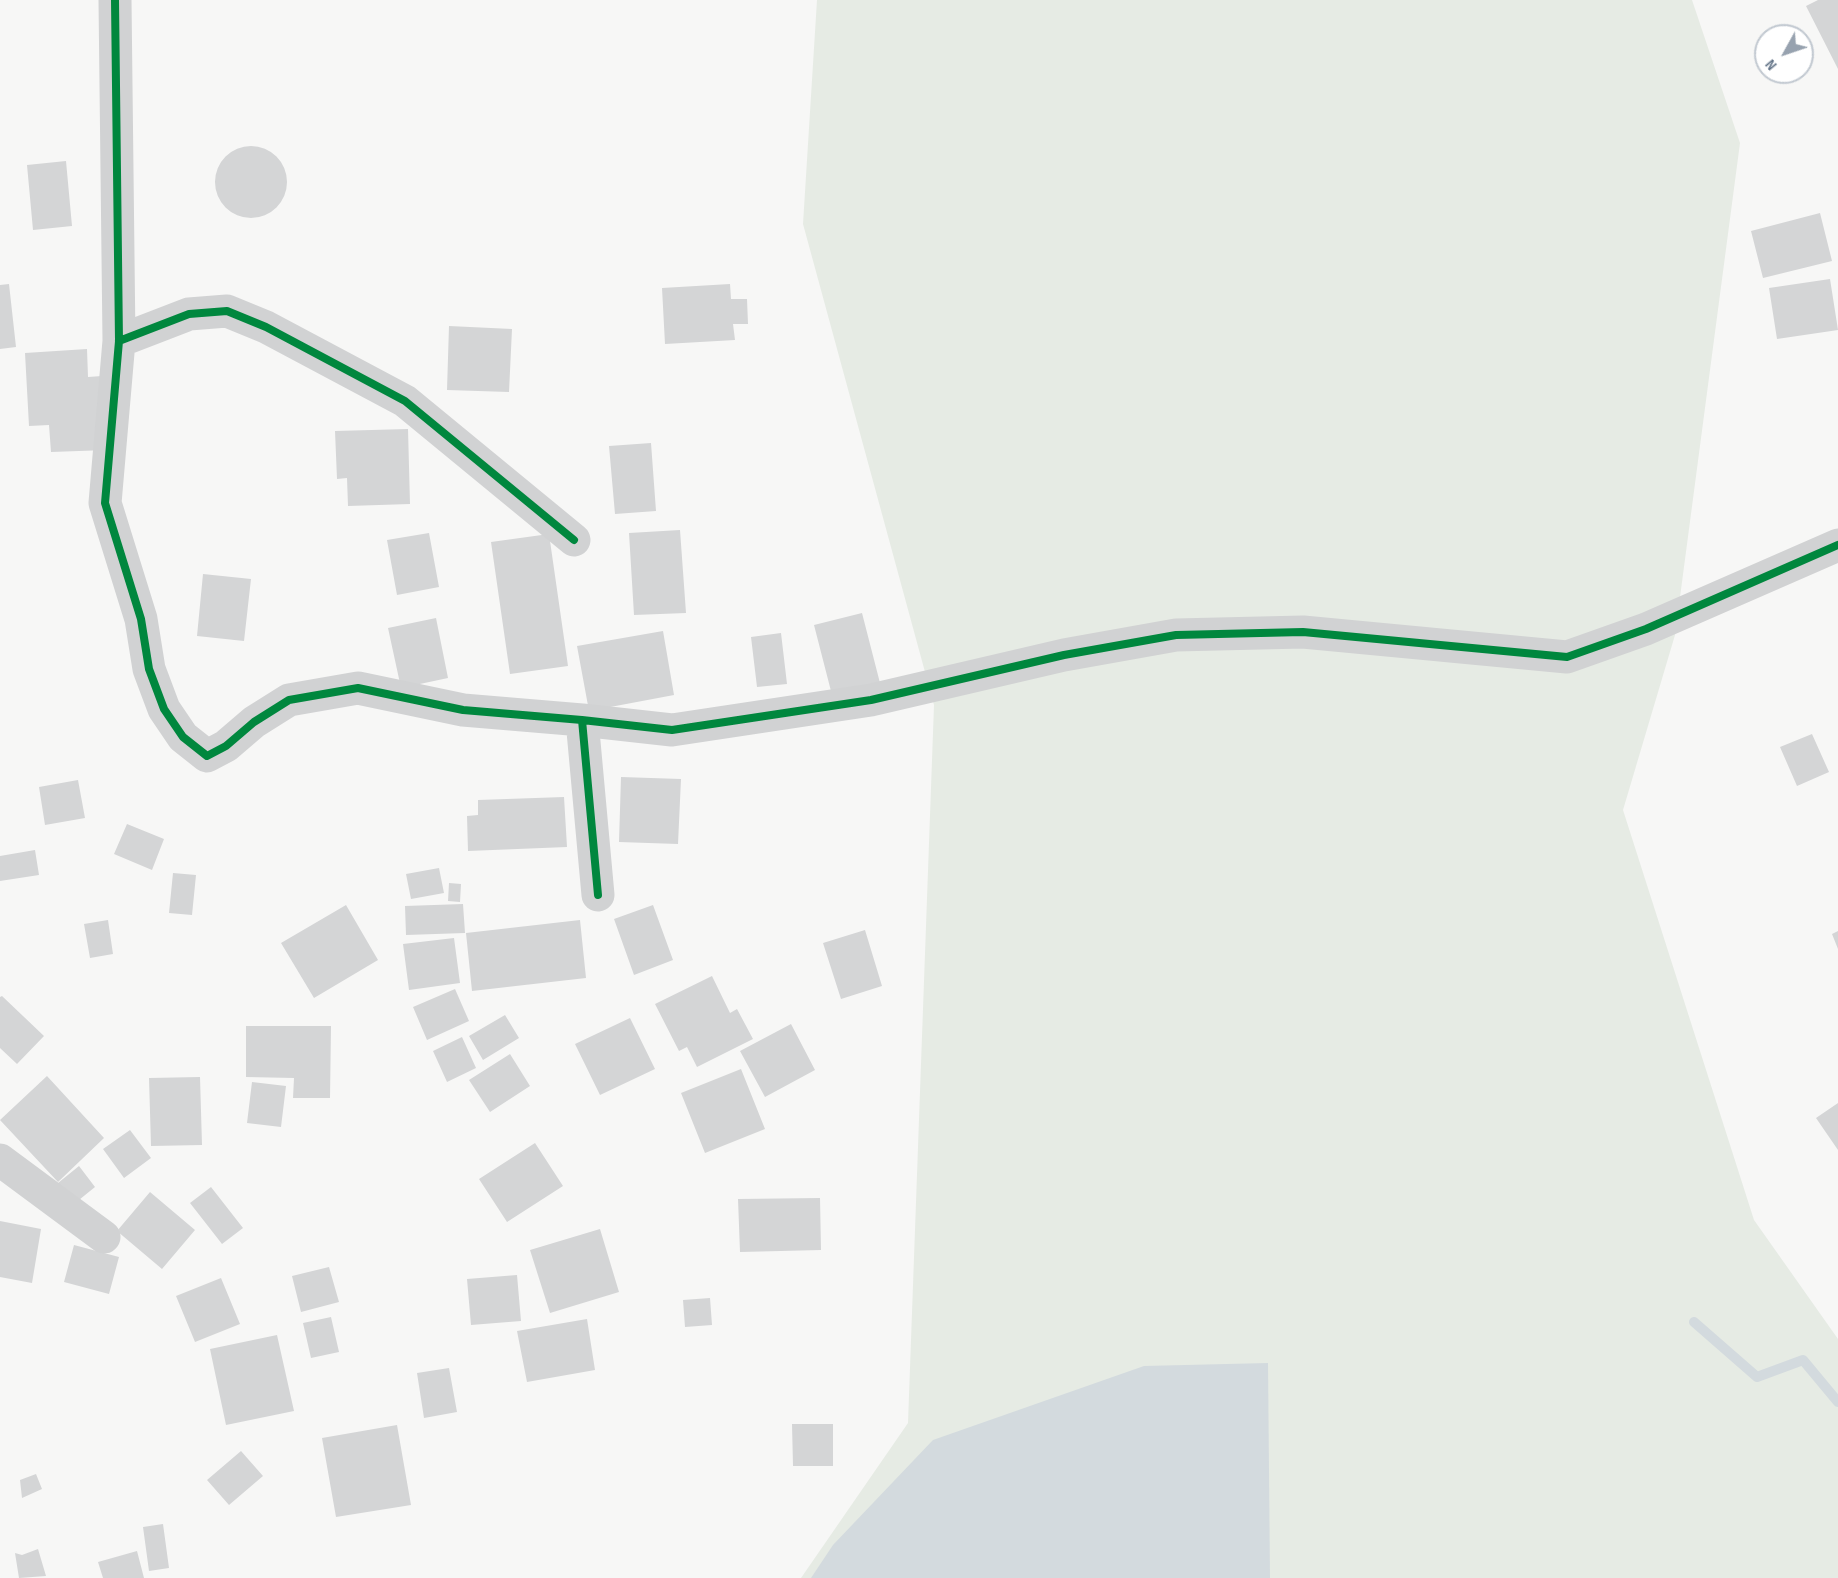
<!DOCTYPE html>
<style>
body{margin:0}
#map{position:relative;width:1838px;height:1578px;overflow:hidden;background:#f7f7f6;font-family:"Sofia Sans Condensed",sans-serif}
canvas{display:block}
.north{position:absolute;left:1754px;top:24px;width:60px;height:60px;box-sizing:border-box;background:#fff;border:2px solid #c1c8d0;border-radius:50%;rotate:230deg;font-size:16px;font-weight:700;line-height:24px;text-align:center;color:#647589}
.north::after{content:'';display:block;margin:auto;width:21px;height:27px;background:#97a2af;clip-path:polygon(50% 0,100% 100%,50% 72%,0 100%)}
</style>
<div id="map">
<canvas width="1838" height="1578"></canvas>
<div class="north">N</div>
</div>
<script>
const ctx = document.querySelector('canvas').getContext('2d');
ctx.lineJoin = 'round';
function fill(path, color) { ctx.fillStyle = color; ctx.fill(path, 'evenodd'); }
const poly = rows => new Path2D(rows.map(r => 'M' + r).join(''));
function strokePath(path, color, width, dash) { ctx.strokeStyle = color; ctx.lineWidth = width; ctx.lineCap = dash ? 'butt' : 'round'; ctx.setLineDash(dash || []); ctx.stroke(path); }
const green = poly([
 [817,0,1692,0,1740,143,1675,635,1623,810,1754,1220,1838,1339,1838,1578,801,1578,908,1423,934,705,803,224]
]);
const water = poly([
 [1268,1363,1270,1578,811,1578,833,1545,933,1440,1144,1366]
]);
const stream = poly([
 [1694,1322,1757,1377,1803,1360,1838,1402]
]);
const building = poly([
 [1818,0,1838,0,1838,69,1806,6],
 '215 182a36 36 0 1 1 72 0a36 36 0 1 1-72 0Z',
 [66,161,72,226,33,230,27,165],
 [1820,213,1832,261,1763,278,1751,231],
 [1830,279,1838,330,1777,339,1769,288],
 [9,284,16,347,0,349,0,285],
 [730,284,731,299,747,299,748,324,733,324,735,340,665,344,662,288],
 [449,326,512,329,509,392,447,390],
 [87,349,88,377,102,376,107,450,51,452,49,425,29,426,25,353],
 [408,429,410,504,348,506,347,478,337,479,335,431],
 [651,443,656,511,615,514,609,446],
 [680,530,686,613,634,615,629,533],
 [429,533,439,587,397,595,387,540],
 [549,534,568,666,510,674,491,542],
 [203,574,251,579,244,641,197,636],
 [862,613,880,683,832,695,814,625],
 [436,618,448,678,401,688,388,628],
 [663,631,674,695,589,711,577,646],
 [781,633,787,684,757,687,751,637],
 [1812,734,1829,772,1797,786,1780,747],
 [621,777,681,779,678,844,619,842],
 [78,780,85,818,45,825,39,787],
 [564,797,567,847,468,851,467,816,478,815,478,800],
 [127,824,164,839,152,870,114,854],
 [35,850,39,875,0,881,0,856],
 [439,868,444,893,411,899,406,874],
 [173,873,196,875,192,915,169,913],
 [449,883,461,884,460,902,448,901],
 [463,904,465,933,406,935,405,906],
 [346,905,378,960,314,998,281,943],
 [653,905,673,960,634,975,614,919],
 [108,920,113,954,90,958,84,924],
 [580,920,586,978,472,991,466,933],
 [865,930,882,986,841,999,823,943],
 [1838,931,1838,949,1832,934],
 [454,938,460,983,409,990,403,944],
 [712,976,730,1013,737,1009,753,1039,697,1067,687,1047,679,1051,655,1004],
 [455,989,469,1021,427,1040,413,1007],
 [2,996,44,1036,17,1064,0,1048,0,997],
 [505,1015,519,1038,483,1060,469,1036],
 [630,1018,655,1069,600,1095,575,1044],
 [791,1024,815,1070,765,1097,740,1051],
 [246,1026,331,1026,330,1098,293,1098,294,1078,246,1077],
 [462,1037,476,1068,447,1082,433,1051],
 [510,1054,530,1086,490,1112,469,1080],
 [741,1069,765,1129,705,1153,681,1093],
 [47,1076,104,1138,58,1182,0,1120],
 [200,1077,202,1145,151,1146,149,1078],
 [252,1082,286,1086,281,1127,247,1123],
 [1838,1103,1838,1150,1816,1118],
 [130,1130,151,1158,124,1178,103,1149],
 [535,1143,563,1186,507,1222,479,1179],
 [79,1166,95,1187,74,1204,58,1183],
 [211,1187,243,1228,222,1244,190,1203],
 [150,1192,195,1230,162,1269,117,1231],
 [820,1198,821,1250,740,1252,738,1199],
 [0,1221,41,1229,32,1283,0,1277],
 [600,1229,619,1292,550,1313,530,1250],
 [74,1245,119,1257,109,1294,64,1282],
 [329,1267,339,1302,301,1312,292,1276],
 [517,1275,521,1321,471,1325,467,1279],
 [221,1278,240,1324,195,1342,176,1296],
 [710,1298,712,1325,685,1327,683,1300],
 [331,1317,339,1352,311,1358,303,1323],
 [587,1319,595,1370,527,1382,517,1331],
 [277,1335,294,1411,226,1425,210,1349],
 [449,1368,457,1412,424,1418,417,1373],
 [792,1424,833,1424,833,1466,793,1466],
 [397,1425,411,1505,336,1517,322,1438],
 [241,1451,263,1476,229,1505,207,1480],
 [36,1474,42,1489,22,1498,20,1480],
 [163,1524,169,1568,149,1571,143,1527],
 [38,1549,46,1576,19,1578,15,1553,22,1555],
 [137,1551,144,1578,103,1578,98,1562]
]);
const minor = poly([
 [115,0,119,341,105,503,141,619,149,669,164,709,183,737,207,756,226,746,254,722,289,700,358,688,463,710,582,720,598,895],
 [119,341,189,314,227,311,266,327,405,401,574,540],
 [582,720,672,730,871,700,1064,655,1176,635,1303,632,1567,657,1646,629,1838,545],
 [0,1160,104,1237]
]);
const cycleway = poly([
 [115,0,119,341,105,503,141,619,149,669,164,709,183,737,207,756,226,746,254,722,289,700,358,688,463,710,582,720,598,895],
 [119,341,189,314,227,311,266,327,405,401,574,540],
 [582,720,672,730,871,700,1064,655,1176,635,1303,632,1567,657,1646,629,1838,545]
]);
fill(green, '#e6ebe4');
fill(water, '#d3dade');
strokePath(stream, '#d3dade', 10);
fill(building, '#d4d5d6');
strokePath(minor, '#d1d2d3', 33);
strokePath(cycleway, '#00873e', 8);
</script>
